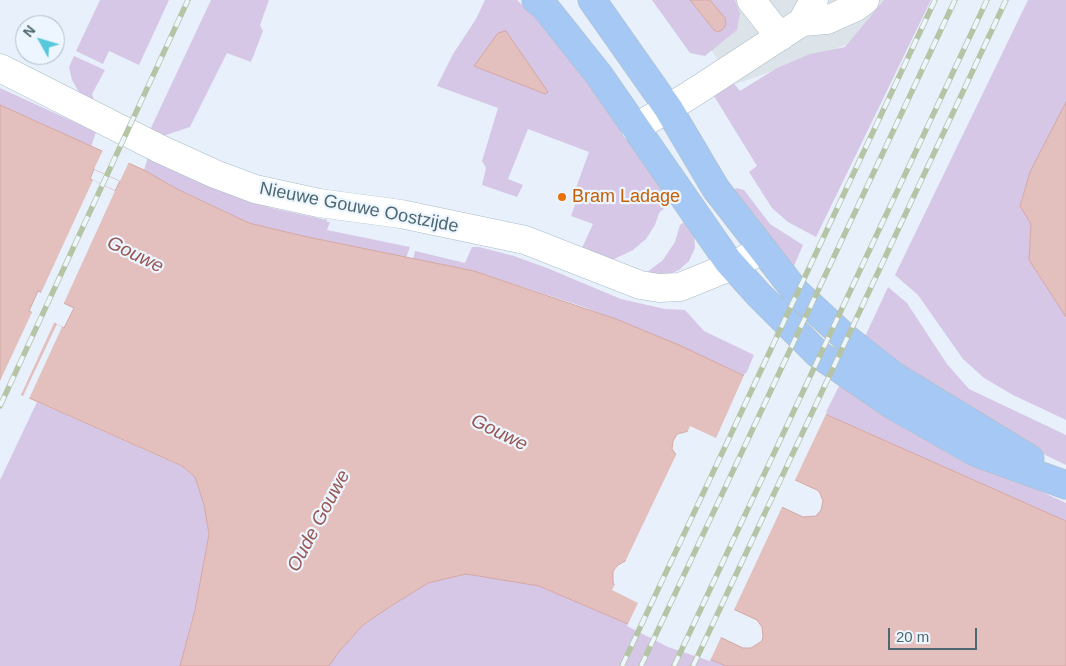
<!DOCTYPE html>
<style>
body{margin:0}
#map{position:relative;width:1066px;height:666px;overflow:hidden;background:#e7f0fb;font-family:Arial,sans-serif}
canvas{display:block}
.north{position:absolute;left:15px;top:15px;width:50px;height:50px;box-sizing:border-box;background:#edf5fe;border:1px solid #adbdc6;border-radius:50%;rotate:309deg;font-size:14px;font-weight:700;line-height:20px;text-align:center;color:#4e6872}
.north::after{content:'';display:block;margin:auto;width:18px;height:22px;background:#57c8da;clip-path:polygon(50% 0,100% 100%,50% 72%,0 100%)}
.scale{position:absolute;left:888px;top:628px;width:89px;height:22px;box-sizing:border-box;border:2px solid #4e6872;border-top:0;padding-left:6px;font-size:15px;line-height:18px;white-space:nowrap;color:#4e6872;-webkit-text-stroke:4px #edf5fe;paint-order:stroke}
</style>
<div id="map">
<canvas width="1066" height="666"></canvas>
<div class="north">N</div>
<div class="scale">20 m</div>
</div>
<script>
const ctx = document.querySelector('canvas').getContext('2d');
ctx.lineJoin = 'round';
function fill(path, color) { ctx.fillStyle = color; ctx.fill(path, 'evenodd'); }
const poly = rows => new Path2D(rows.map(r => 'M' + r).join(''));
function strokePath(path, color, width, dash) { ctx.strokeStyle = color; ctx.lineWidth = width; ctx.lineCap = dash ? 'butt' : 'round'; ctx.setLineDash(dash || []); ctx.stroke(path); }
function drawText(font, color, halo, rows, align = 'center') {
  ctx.font = font + ' Arial,sans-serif'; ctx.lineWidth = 4.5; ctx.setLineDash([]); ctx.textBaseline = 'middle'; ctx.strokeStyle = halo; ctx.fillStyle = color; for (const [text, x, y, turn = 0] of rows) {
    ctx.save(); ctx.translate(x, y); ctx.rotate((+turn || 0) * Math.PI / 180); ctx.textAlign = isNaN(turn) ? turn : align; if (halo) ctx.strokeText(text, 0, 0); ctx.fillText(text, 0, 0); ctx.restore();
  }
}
const industrial = poly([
 [674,0,895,0,877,34,736,84]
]);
const green = poly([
 [100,0,169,0,139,65,109,51,103,64,76,51],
 [211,0,269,0,260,25,263,31,251,62,227,53,190,127,163,136,150,130],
 [485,0,517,0,554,34,674,199,659,213,655,225,646,239,633,250,612,260,581,250,593,224,571,216,577,199,573,196,589,152,528,129,508,179,523,185,517,197,482,185,486,168,482,161,498,108,437,86,453,54,476,19],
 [652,0,690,0,714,30,718,32,726,25,725,18,710,0,735,0,740,13,737,30,705,56,690,53],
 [884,0,931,0,816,237,788,222,772,208,749,172,757,166,714,96,732,81,740,91,777,68,810,54,845,47],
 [1028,0,1066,0,1066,102,1030,172,1020,205,1031,224,1029,260,1066,317,1066,420,1013,395,984,378,963,359,918,295,895,275],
 [74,56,105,70,92,94,97,109,80,94,72,80,69,67],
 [0,88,96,132,91,147,0,105],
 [148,157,271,208,327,220,327,222,330,222,327,230,410,247,406,258,303,236,249,223,177,189,144,170],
 [737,188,744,190,770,224,803,245,790,275,728,192],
 [688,219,694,232,695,248,689,261,679,270,666,276,646,273,663,260,675,242,680,225],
 [472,247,479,247,514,256,547,268,621,299,665,309,685,310,704,331,754,355,745,376,650,333,584,307,474,271,413,259,415,251,465,263],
 [888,287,907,303,947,364,969,389,1066,435,1066,465,1010,438,863,341],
 [840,384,994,470,1066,503,1066,521,825,414],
 [37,402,183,467,195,477,204,505,209,534,195,610,180,666,0,666,0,480],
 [466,574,539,586,726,666,329,666,338,653,363,625,391,606,428,583]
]);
const water = poly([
 [690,0,710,0,725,18,726,25,722,30,718,32,714,30,690,0],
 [506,31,548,92,545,94,474,66,498,33,506,31],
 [1066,102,1066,317,1029,260,1031,224,1020,206,1030,172,1066,102],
 [0,105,144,170,177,189,249,223,303,236,474,271,616,319,679,345,825,414,1066,521,1066,666,726,666,539,586,466,574,428,583,391,606,363,625,338,653,329,666,180,666,195,610,209,534,204,505,195,477,182,466,0,385,0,105],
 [94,169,120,181,115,191,90,179,94,169],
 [38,291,74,308,64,328,29,311,38,291],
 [689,431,817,490,820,493,823,501,821,510,816,516,803,517,679,459,672,449,673,441,677,434,689,431],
 [625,561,629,561,757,620,762,627,763,636,762,641,751,648,743,648,619,589,613,583,613,571,618,565,625,561]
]);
const pier = poly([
 [103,150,129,162,120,181,94,169],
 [93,180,115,191,63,305,40,295],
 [33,310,55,321,20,397,0,388,0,381],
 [57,324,62,327,28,401,22,398],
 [745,373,827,412,794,482,692,434,687,433,690,426,716,438],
 [677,453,680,456,783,505,733,612,628,564,624,564],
 [616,582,621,587,722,635,710,661,668,647,627,626,638,603,612,590]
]);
const minor = poly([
 [751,0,780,37],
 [802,22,827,20,856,7,865,0],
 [0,68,160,149,215,174,255,189,319,203,401,214,525,240,640,285,659,288,680,287,732,266,762,250],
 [635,128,690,95,802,22,814,0]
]);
const major = poly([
 [536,0,544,6,599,75,728,261,758,294,818,354,894,406,975,452,1066,485],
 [592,0,668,108,716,189,796,292,846,338,894,376,1030,459]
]);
const rail = poly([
 [0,406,188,0],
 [622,666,935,0],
 [641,666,955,0],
 [674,666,987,0],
 [693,666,1006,0]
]);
const markers = [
 [562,197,5,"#e8710a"]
];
const foodNames = [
 ["Bram Ladage",572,197]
];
const streetNames = [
 ["Nieuwe Gouwe Oostzijde",359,208,11]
];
const waterNames = [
 ["Gouwe",135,255,26],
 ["Gouwe",499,433,26],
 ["Oude Gouwe",319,521,-62]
];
fill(industrial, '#dde4e9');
fill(green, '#d7c7e7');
fill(water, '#e3bfbd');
strokePath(water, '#d4a7a4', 1);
fill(pier, '#e7f0fb');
strokePath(minor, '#a9bcc7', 29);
strokePath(major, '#b1bdc1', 29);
strokePath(minor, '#fff', 28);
strokePath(major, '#a5c9f4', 28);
strokePath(rail, '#b6c4a6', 5.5);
strokePath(rail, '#edf5fe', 4, [11]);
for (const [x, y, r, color] of markers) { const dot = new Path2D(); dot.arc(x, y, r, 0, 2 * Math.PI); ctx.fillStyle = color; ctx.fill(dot); strokePath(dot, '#edf5fe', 2); }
drawText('18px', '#c56008', '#edf5fe', foodNames, 'left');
drawText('18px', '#4e6872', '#edf5fe', streetNames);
drawText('italic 19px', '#985853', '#edf5fe', waterNames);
</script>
